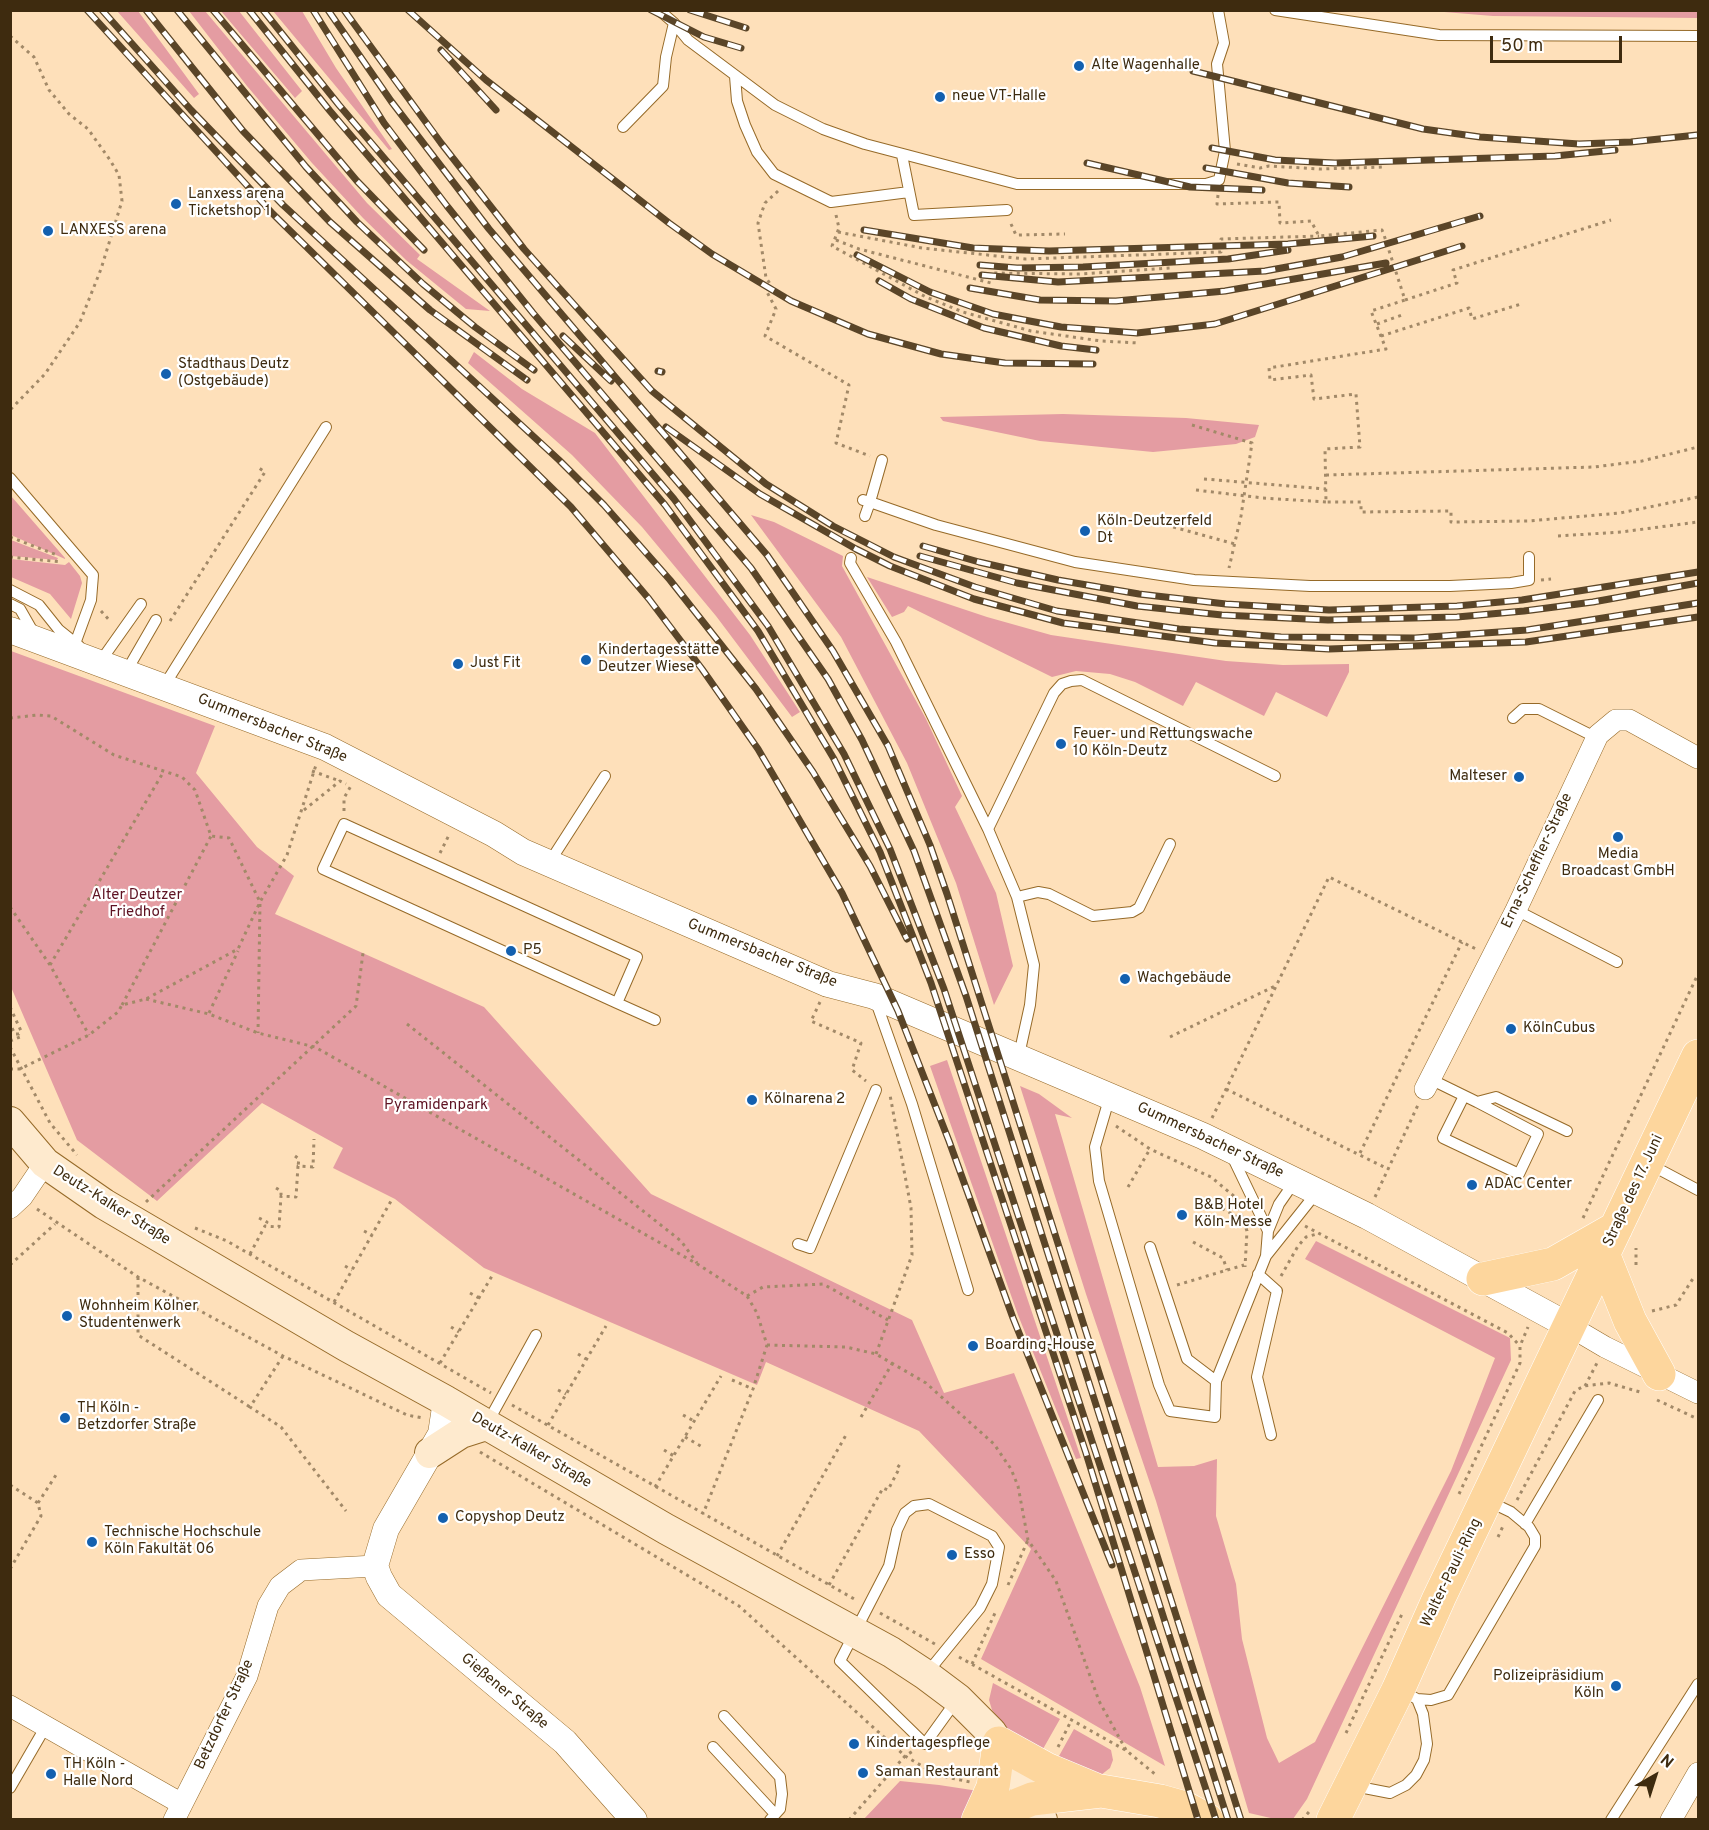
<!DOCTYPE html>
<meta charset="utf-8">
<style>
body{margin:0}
#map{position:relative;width:1709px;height:1830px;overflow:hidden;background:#fee0ba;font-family:Overpass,sans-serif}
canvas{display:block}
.frame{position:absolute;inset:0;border:12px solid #3e2b0f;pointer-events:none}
.north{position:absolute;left:1625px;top:1746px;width:60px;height:60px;-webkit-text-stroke:4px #fff;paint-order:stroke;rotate:39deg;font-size:16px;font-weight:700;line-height:24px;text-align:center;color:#3e2b0f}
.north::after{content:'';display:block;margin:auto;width:21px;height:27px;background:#3e2b0f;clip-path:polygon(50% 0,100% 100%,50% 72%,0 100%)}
.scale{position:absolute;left:1490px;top:36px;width:132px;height:27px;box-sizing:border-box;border:3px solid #3e2b0f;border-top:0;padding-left:8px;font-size:18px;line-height:21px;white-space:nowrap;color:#3e2b0f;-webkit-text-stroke:4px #fff;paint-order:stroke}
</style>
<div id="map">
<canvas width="1709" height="1830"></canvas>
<div class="frame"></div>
<div class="north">N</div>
<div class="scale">50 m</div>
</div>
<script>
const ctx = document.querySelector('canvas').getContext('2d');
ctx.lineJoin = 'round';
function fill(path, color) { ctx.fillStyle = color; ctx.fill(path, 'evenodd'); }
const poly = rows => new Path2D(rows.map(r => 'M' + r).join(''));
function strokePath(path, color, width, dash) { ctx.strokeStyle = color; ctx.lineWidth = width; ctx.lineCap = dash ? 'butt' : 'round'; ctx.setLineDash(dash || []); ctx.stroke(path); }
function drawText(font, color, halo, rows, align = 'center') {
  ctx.font = font + ' Overpass,sans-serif'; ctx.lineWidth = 4.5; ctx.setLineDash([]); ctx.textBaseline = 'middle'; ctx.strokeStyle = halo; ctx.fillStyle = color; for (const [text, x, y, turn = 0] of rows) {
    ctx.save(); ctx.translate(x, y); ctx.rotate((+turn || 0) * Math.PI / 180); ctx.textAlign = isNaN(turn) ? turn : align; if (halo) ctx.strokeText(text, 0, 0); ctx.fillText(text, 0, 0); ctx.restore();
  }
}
const green = poly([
 [1698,10,1698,18,1493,16,1432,11],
 [117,11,138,11,199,94,194,98],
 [189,11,205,11,367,203,420,255,417,259,490,311,466,309,406,260,363,218,312,163,247,86],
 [221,11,239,11,302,91,295,98],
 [273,11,302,11,336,68,392,149,389,150],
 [474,352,522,389,595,433,750,635,800,712,792,717,716,616,642,527,572,455,468,363],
 [1063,414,1186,418,1259,425,1255,437,1236,444,1153,452,1040,441,943,421,940,417],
 [11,496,65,558,65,559,11,535],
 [751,515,774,522,843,556,842,566,926,719,962,796,955,807,996,893,1013,966,994,1005,956,883,907,763,841,637],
 [10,540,11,540,58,558,57,560,11,556],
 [11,559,65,565,69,562,80,576,82,583,71,619,50,594,11,577],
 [867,577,987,617,1051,635,1226,661,1283,665,1349,664,1349,672,1327,717,1276,692,1264,716,1196,682,1183,706,1135,682,1110,674,1076,671,1052,677,908,606,904,612,892,617],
 [11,651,215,726,196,773,257,847,294,876,275,914,484,1007,651,1194,912,1320,944,1393,1014,1373,1140,1687,1165,1766,981,1659,1031,1549,919,1431,766,1362,757,1385,484,1268,395,1199,333,1168,343,1148,262,1103,157,1201,77,1140,11,987],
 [947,1060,1081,1458,1076,1459,1018,1315,930,1066],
 [1020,1086,1039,1094,1072,1118,1055,1114,1158,1467,1194,1466,1217,1459,1216,1516,1236,1584,1242,1639,1267,1738,1279,1763,1315,1742,1451,1471,1495,1358,1305,1259,1316,1241,1510,1338,1511,1360,1307,1799,1293,1819,1275,1819,1249,1813,1156,1501,1086,1294],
 [993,1683,1060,1719,1039,1756,1006,1728,992,1710,989,1700],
 [1074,1729,1111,1750,1113,1760,1110,1768,1101,1775,1054,1765],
 [900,1781,939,1785,985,1792,977,1807,961,1819,863,1820]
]);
const path = poly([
 [10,36,34,57,49,90,69,114,88,129,110,160,119,175,122,201,101,269,80,322,45,374,10,410],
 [1237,164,1260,168,1269,166,1320,169,1385,167],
 [778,191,765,203,758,223,766,278,771,285,767,292,776,309,765,336,849,385,836,443,870,456],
 [1218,195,1217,204,1279,202,1280,223,1311,221,1319,236,1382,230,1384,235,1405,300,1371,311,1386,349,1269,368,1270,380,1311,375,1314,399,1356,394,1360,447,1325,449,1326,502,1361,502,1361,512,1451,511,1451,522,1528,521,1620,513,1698,497],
 [836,215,839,228,832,246,926,297,963,312,1031,331,1101,341,1139,343],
 [1011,224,1016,235,1065,234],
 [838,232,922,248,1025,259,1221,252,1221,239,1319,236],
 [836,240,859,249,991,283,993,273,1079,274,1170,268],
 [1405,300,1457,283,1453,270,1611,220],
 [1377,324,1402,315],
 [1381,336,1469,308,1472,319,1521,304],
 [1192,425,1252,443,1241,516,1229,568],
 [1326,475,1594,467,1642,461,1698,447],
 [1204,479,1326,489],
 [1196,490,1263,498,1326,502],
 [1166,525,1235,544],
 [1558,536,1621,532,1698,522],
 [10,537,57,555],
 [10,557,62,562],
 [1541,580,1551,579],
 [101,611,111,622],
 [170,621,265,472,259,468],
 [10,718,38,715,51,716,114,755,182,777,195,790,211,836,229,838,260,902,258,1033],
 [312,771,340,781],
 [304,810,340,781,346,784],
 [344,811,344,798,352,784],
 [440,853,449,835],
 [10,907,50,965,89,1035],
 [50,965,164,771],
 [146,999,209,1014,258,1033,315,1047,699,1265,747,1296,757,1313,767,1345,753,1389,703,1514],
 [820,1002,811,1021,861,1043,852,1070,866,1081],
 [122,1005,211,836],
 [10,1007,21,1031,19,1034,15,1034,10,1024],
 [209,1013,238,951],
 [407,1024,681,1241,697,1263],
 [1170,1037,1275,986],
 [10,1041,20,1037,19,1034],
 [10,1047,50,1123,77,1155],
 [10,1069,20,1069,89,1035,118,1012,122,1005,146,999,238,949,260,902,287,855,316,765],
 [1226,1089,1388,1169],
 [1212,1118,1329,877,1476,949],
 [1116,1126,1150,1149,1211,1177,1235,1197,1247,1231,1245,1267],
 [1360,1153,1462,942],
 [295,1156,299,1159,298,1166],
 [1128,1187,1150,1149],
 [276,1188,281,1191,281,1195],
 [1375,1197,1418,1105],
 [1209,1201,1241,1219],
 [146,1202,356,1006,363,953],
 [37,1209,138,1277,283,1356,407,1415,423,1418],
 [259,1218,267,1222,265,1226],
 [1583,1218,1698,974],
 [1305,1226,1508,1333,1520,1346],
 [195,1228,227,1241,491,1393],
 [364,1231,372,1235],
 [1193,1242,1223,1258,1227,1270],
 [250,1254,265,1226,279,1227,281,1196,296,1197,298,1166,313,1167,314,1139],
 [10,1265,55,1224],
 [1636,1265,1636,1248],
 [345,1266,352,1270],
 [1281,1276,1298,1246,1306,1237,1317,1234],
 [138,1277,138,1335,250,1407],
 [1177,1285,1244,1265],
 [470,1293,479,1298],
 [747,1296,763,1287,823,1284,888,1320],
 [334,1302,391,1201],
 [1652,1311,1676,1305,1694,1277],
 [451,1327,459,1332],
 [767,1345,846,1347,876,1354,926,1383,994,1444,1011,1469,1018,1486,1028,1540,1056,1581,1099,1701,1126,1750],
 [578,1354,586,1359],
 [876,1354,912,1255,911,1208,890,1095],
 [283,1356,250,1407,281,1427,346,1511],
 [440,1363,492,1276],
 [732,1380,753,1389],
 [1585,1386,1597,1363],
 [558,1390,566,1394],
 [1657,1400,1698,1419],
 [512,1405,856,1600],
 [683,1415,694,1421],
 [861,1417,893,1362],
 [548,1425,606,1326],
 [685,1437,704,1448],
 [664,1450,674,1456],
 [480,1452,739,1606,905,1756,937,1775,970,1782],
 [10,1485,38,1503,41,1516,10,1569],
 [655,1487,721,1376],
 [1459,1494,1520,1363,1520,1346,1528,1327],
 [1517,1500,1575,1391,1584,1386,1609,1383,1640,1392],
 [38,1503,56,1475],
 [1498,1537,1504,1524],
 [777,1556,846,1435],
 [829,1585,883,1488,888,1490,900,1467,894,1463],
 [1008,1585,1028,1540],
 [880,1613,935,1644],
 [959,1657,1127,1751,1156,1775],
 [972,1664,995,1613],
 [1346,1733,1402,1614],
 [1058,1747,1072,1719],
 [849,1820,905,1756,913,1751],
 [1302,1820,1309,1812]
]);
const service = poly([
 [1275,10,1439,35,1698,36],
 [674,23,688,40,775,105,823,129,865,144,1017,184,1206,184,1219,180,1225,151,1217,64,1224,43,1218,10],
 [735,76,737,101,745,125,757,152,774,174,831,202,909,192],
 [623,127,663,86,666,57,674,23,659,10],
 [902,155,914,215,1007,210],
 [10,478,93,575,91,600,72,652],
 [863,500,870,502,882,460],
 [865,516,870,502,936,525,1075,562,1194,580,1310,586,1450,586,1511,583,1529,580,1529,557],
 [851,558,850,563,896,642,988,829,1017,897,1034,965,1030,1005,1019,1055],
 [10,590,39,605,59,630,79,646],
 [10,604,20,609,36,637],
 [100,662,141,604],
 [126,672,156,620],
 [164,686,326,427],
 [1513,718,1523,709,1539,709,1597,738],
 [988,829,1054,693,1062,684,1071,681,1082,680,1275,776],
 [549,863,605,776],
 [1017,897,1038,892,1049,894,1093,916,1132,912,1139,908,1170,844],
 [1516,910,1617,962],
 [875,999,912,1104,968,1290],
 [617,1003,637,957,344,824,323,869,617,1003,655,1020],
 [1430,1079,1477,1102,1496,1097,1567,1131],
 [1110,1096,1095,1147,1099,1181,1159,1385,1170,1411,1215,1417,1216,1381,1266,1256,1317,1192],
 [1464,1096,1443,1138,1519,1174,1538,1134,1477,1102],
 [1232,1156,1268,1231],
 [1651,1165,1698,1190],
 [798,1244,810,1248,876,1090],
 [1150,1247,1187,1359,1216,1381],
 [1266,1256,1268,1231,1279,1204,1295,1181],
 [1258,1274,1277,1291,1257,1377,1271,1435],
 [488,1422,536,1335],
 [1525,1524,1598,1400],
 [927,1673,980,1608,992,1584,999,1547,992,1536,929,1504,914,1506,905,1513,897,1530,889,1566,840,1661,925,1744,956,1701],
 [1402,1691,1417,1699,1431,1700,1448,1695,1535,1546,1535,1537,1529,1527,1511,1512,1488,1501],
 [724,1716,780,1777,782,1794,780,1809,770,1820],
 [713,1747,775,1814],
 [1354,1786,1390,1793,1406,1785,1416,1775,1424,1760,1427,1744,1423,1714,1417,1699],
 [10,1788,46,1726],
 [1611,1820,1698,1684]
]);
const minor = poly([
 [1425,1089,1516,910,1598,735,1616,720,1629,720,1698,758],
 [10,1208,22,1197,45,1163],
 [1571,1327,1605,1347,1698,1393],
 [10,1706,182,1804],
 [174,1820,247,1676,268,1606,280,1586,301,1570,375,1566],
 [1671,1820,1698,1773]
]);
const tertiary = poly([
 [10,630,325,747,494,834,523,852,828,984,874,996,1203,1136,1367,1216,1571,1327],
 [446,1401,441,1434,386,1529,375,1566,379,1577,389,1595,565,1742,634,1820]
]);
const secondary = poly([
 [10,1122,45,1163,104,1204,346,1346,446,1401,666,1529,891,1652,926,1675,958,1699,991,1732,1024,1783,1042,1820],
 [430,1453,461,1433,486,1425]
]);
const primary = poly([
 [1604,1256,1630,1321,1659,1374],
 [1483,1279,1553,1264,1616,1228],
 [978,1820,993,1787,999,1743,1046,1769,1094,1789],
 [980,1820,1032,1799,1101,1791,1160,1801,1185,1808,1207,1820],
 [1333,1820,1398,1690,1439,1598,1698,1056]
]);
const rail = poly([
 [87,10,273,214,571,507,649,599,702,669,758,749,842,893,898,1011,949,1141,1013,1318,1112,1565],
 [102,10,191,110,283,205,559,460,604,505,670,580,756,689,813,772,870,866,907,939],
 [146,10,243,131,330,222,430,310,527,380],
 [177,10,306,167,357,222,423,284,475,327,534,370],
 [213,10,357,181,424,250],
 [249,10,330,111,665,505,758,631,834,759,880,852,931,983,1086,1453,1198,1820],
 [263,10,339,105,674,499,768,626,844,754,890,849,944,989,1216,1820],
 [313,10,384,123,447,206,533,313,751,568,828,679,862,740,914,851,966,996,1228,1820],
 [328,10,391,101,489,229,767,555,833,651,888,746,930,845,947,894,1241,1820],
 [344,10,441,143,524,249,652,391,766,484,833,526,894,557,975,587,1057,611,1179,629,1281,637,1415,638,1527,630,1698,603],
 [408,10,486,80,669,223,712,254,791,301,868,334,941,354,1005,363,1093,364],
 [651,10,704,37,741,48],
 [690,10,746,28],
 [441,50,496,110],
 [1193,71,1423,129,1480,137,1579,144,1631,142,1697,135],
 [1212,148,1275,160,1335,163,1555,156,1615,150],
 [1087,163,1190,187,1262,190],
 [1206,168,1288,183,1349,187],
 [864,230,973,248,1049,251,1288,244,1373,236],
 [857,255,930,292,993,314,1061,327,1137,333,1215,324,1462,246],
 [980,265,1017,268,1083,267,1228,259,1288,250],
 [982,275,1058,282,1265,271,1342,257,1480,216],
 [879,281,911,299,984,328,1061,346,1096,350],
 [970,288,1040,300,1116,301,1225,291,1386,263],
 [563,336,611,381],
 [658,371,662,372],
 [666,427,760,494,856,549,890,566,974,599,1063,623,1215,643,1329,649,1526,642,1698,617],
 [923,546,979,562,1058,580,1139,594,1226,604,1329,610,1457,606,1522,600,1698,572],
 [920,556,1017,583,1137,606,1222,615,1328,620,1457,617,1524,611,1593,602,1698,583]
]);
const markers = [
 [1079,66,6,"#1360af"],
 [940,97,6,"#1360af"],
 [176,204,6,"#1360af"],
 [48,231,6,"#1360af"],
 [166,374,6,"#1360af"],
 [1085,531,6,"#1360af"],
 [586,660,6,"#1360af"],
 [458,664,6,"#1360af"],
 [1061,744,6,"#1360af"],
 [1519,777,6,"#1360af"],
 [1618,837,6,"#1360af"],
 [511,951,6,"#1360af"],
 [1125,979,6,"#1360af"],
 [1511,1029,6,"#1360af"],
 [752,1100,6,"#1360af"],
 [1472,1185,6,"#1360af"],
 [1182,1215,6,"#1360af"],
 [67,1316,6,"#1360af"],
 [973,1346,6,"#1360af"],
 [65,1418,6,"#1360af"],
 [443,1518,6,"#1360af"],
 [92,1542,6,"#1360af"],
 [952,1555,6,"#1360af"],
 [1616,1686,6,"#1360af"],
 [854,1744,6,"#1360af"],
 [863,1773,6,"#1360af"],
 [51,1774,6,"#1360af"]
];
const poiNames = [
 ["Alte Wagenhalle",1091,66],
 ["neue VT-Halle",952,97],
 ["Lanxess arena",188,195],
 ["Ticketshop 1",188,212],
 ["LANXESS arena",60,231],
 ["Stadthaus Deutz",178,365],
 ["(Ostgebäude)",178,382],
 ["Köln-Deutzerfeld",1097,522],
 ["Dt",1097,539],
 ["Kindertagesstätte",598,651],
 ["Deutzer Wiese",598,668],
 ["Just Fit",470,664],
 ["Feuer- und Rettungswache",1073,735],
 ["10 Köln-Deutz",1073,752],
 ["Malteser",1507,777,"right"],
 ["Media",1618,855,"center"],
 ["Broadcast GmbH",1618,872,"center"],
 ["P5",523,951],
 ["Wachgebäude",1137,979],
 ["KölnCubus",1523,1029],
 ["Kölnarena 2",764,1100],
 ["ADAC Center",1484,1185],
 ["B&B Hotel",1194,1206],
 ["Köln-Messe",1194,1223],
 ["Wohnheim Kölner",79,1307],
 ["Studentenwerk",79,1324],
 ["Boarding-House",985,1346],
 ["TH Köln -",77,1409],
 ["Betzdorfer Straße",77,1426],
 ["Copyshop Deutz",455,1518],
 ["Technische Hochschule",104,1533],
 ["Köln Fakultät 06",104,1550],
 ["Esso",964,1555],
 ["Polizeipräsidium",1604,1677,"right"],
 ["Köln",1604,1694,"right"],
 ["Kindertagespflege",866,1744],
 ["TH Köln -",63,1765],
 ["Halle Nord",63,1782],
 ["Saman Restaurant",875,1773]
];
const streetNames = [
 ["Gummersbacher Straße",272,729,22],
 ["Erna-Scheffler-Straße",1538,861,-65],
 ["Gummersbacher Straße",762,954,22],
 ["Gummersbacher Straße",1210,1141,25],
 ["Straße des 17. Juni",1634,1191,-65],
 ["Deutz-Kalker Straße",111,1206,32],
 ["Deutz-Kalker Straße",531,1451,30],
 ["Walter-Pauli-Ring",1452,1573,-64],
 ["Gießener Straße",504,1692,40],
 ["Betzdorfer Straße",225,1715,-65]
];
const parkNames = [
 ["Alter Deutzer",137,896],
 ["Friedhof",137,913],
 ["Pyramidenpark",436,1106]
];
fill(green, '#e49ca2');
strokePath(service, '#966a28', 12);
strokePath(minor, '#966a28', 22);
strokePath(tertiary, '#966a28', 27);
strokePath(secondary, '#966a28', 32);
strokePath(primary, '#fff', 34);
strokePath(path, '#a28968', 3, [3, 4.5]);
strokePath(service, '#fff', 10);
strokePath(minor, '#fff', 21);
strokePath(tertiary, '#fff', 26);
strokePath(secondary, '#feeace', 30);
strokePath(primary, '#fdd69d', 33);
strokePath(rail, '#5a4528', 7);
strokePath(rail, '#fff', 4.5, [14]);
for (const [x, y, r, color] of markers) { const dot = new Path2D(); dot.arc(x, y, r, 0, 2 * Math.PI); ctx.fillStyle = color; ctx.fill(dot); strokePath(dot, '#fff', 2); }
drawText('15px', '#3e2b0f', '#fff', poiNames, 'left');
drawText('15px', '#3e2b0f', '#fff', streetNames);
drawText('15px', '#5e1222', '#fff', parkNames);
</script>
